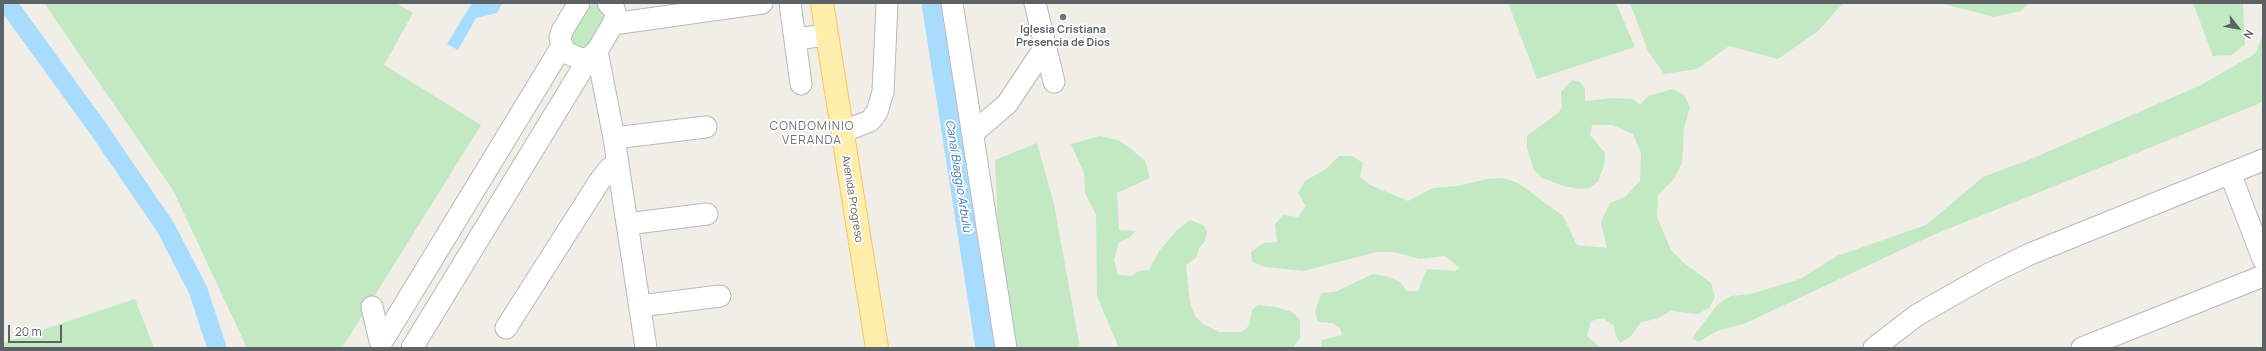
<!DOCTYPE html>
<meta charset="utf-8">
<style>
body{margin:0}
#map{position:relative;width:2266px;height:351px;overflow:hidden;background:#f0eee6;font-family:Manrope,sans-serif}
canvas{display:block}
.frame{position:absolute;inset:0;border:4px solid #5d6267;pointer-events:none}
.north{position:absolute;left:2218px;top:8px;width:40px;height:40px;-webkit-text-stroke:3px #fff;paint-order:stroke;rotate:121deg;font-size:11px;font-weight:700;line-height:16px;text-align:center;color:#5d6267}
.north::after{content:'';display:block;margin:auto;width:14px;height:18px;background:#5d6267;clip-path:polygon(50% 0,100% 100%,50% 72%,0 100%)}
.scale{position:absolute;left:8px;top:325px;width:54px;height:18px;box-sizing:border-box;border:2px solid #5d6267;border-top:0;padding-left:5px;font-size:12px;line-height:14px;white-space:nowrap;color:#5d6267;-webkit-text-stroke:3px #fff;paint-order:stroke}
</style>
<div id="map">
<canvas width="2266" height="351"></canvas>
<div class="frame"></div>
<div class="north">N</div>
<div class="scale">20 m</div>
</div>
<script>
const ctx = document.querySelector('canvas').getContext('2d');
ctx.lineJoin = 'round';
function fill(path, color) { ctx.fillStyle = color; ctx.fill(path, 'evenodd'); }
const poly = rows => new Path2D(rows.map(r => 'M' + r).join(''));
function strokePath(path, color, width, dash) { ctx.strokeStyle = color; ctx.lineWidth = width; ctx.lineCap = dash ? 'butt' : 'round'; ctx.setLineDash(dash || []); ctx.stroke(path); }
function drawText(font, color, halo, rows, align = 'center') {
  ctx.font = font + ' Manrope,sans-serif'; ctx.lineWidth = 3.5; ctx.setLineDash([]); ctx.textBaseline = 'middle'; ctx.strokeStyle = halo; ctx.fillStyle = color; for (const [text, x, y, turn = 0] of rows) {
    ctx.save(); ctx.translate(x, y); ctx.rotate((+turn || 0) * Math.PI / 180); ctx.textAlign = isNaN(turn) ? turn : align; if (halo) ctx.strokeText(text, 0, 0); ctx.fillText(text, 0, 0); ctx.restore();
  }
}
const green = poly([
 [44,3,396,3,413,13,384,65,481,125,342,348,247,348,173,190],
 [598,3,603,5,606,22,586,49,575,46,571,35,586,8,592,4],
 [1508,3,1616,3,1635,47,1537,79],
 [1630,3,1843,3,1818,31,1778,59,1729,46,1697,69,1664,74,1648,51],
 [1940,3,2029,3,2021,11,1994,17],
 [2193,3,2243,3,2245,44,2232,55,2213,56],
 [2263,35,2263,102,1933,235,1746,323,1717,331,1698,342,1692,338,1718,304,1731,296,1751,294,1800,279,1837,256,1926,225,1983,177,2031,159,2201,85,2255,54],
 [1572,80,1580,82,1585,89,1585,101,1612,98,1633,99,1640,105,1648,96,1673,89,1684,95,1690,107,1684,129,1682,163,1674,179,1658,195,1657,217,1671,250,1684,263,1711,283,1715,297,1709,308,1698,314,1671,311,1656,319,1641,322,1631,336,1620,343,1615,334,1614,326,1603,318,1591,321,1587,336,1601,348,1320,348,1322,340,1342,335,1340,328,1332,323,1318,322,1315,312,1321,293,1335,292,1373,274,1386,276,1400,282,1407,291,1418,291,1427,269,1455,271,1460,268,1445,256,1419,259,1395,252,1377,252,1303,271,1265,267,1252,262,1251,252,1263,243,1277,242,1275,224,1283,215,1298,217,1306,206,1298,193,1305,181,1326,169,1339,156,1352,156,1363,163,1360,177,1370,185,1408,201,1433,188,1458,186,1487,179,1503,178,1518,183,1563,216,1577,245,1607,248,1601,222,1610,203,1625,197,1640,181,1641,153,1633,134,1612,125,1592,125,1590,135,1605,153,1604,166,1598,181,1590,188,1579,189,1564,186,1542,178,1534,170,1527,148,1527,136,1559,112,1562,107,1561,92],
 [1100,136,1118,140,1130,148,1145,161,1150,178,1117,193,1119,230,1136,231,1129,238,1119,242,1114,260,1118,275,1131,276,1139,271,1149,270,1159,251,1177,230,1190,220,1203,225,1207,231,1205,241,1199,248,1196,258,1186,265,1190,303,1195,316,1203,324,1219,332,1242,332,1249,326,1252,310,1258,305,1276,307,1292,312,1297,316,1300,321,1300,338,1293,348,1119,348,1097,296,1096,215,1085,193,1084,173,1071,144],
 [1037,143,1054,204,1080,348,1017,348,998,227,995,160],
 [135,299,154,348,3,348,3,343]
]);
const water = poly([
 [472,3,502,4,497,13,476,18,458,50,447,44]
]);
const canal = poly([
 [7,3,97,127,166,228,198,290,217,348],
 [931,3,985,348]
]);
const minor = poly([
 [579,3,562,31,560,38,562,46,567,53,581,59,589,58,597,51,613,24,616,16,614,9,608,3],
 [790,3,801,84],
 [952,3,1006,348],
 [1035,3,1054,82],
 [613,24,762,3],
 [795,39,827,35],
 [597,51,614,138,646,348],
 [842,132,870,121,877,112,883,92,887,3],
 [973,133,1007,104,1045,47],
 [614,138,706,127],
 [2230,173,2263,259],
 [627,224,707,214],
 [640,306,720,296],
 [372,307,380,341],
 [506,328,599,182,609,169,617,163],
 [383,340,562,46],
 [412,348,589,58],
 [1874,348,1917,315,1991,273,2030,254,2263,160],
 [2082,348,2263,276]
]);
const major = poly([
 [822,3,877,348]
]);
const markers = [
 [1063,17,4,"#6b7280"]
];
const worshipNames = [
 ["Iglesia Cristiana",1063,30],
 ["Presencia de Dios",1063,43]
];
const streetNames = [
 ["Avenida Progreso",852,199,81]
];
const neighbourhoodNames = [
 ["CONDOMINIO",812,127],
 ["VERANDA",812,141]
];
const waterNames = [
 ["Canal Biaggio Arbulú",958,176,81]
];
fill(green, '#c2e9c1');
fill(water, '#a7dcff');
strokePath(canal, '#a7dcff', 19);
strokePath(minor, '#b6b9bd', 23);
strokePath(major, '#fbc554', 24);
strokePath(minor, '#fff', 21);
strokePath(major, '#ffeeac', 22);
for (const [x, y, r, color] of markers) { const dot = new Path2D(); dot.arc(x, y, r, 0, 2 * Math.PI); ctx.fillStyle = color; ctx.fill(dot); strokePath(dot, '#fff', 1.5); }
drawText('bold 11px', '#5b616d', '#fff', worshipNames);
drawText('11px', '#5d6267', '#fff', streetNames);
ctx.letterSpacing = '1px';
drawText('12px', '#6e7479', '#fff', neighbourhoodNames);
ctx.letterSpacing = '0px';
drawText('italic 12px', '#3978b0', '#fff', waterNames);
</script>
